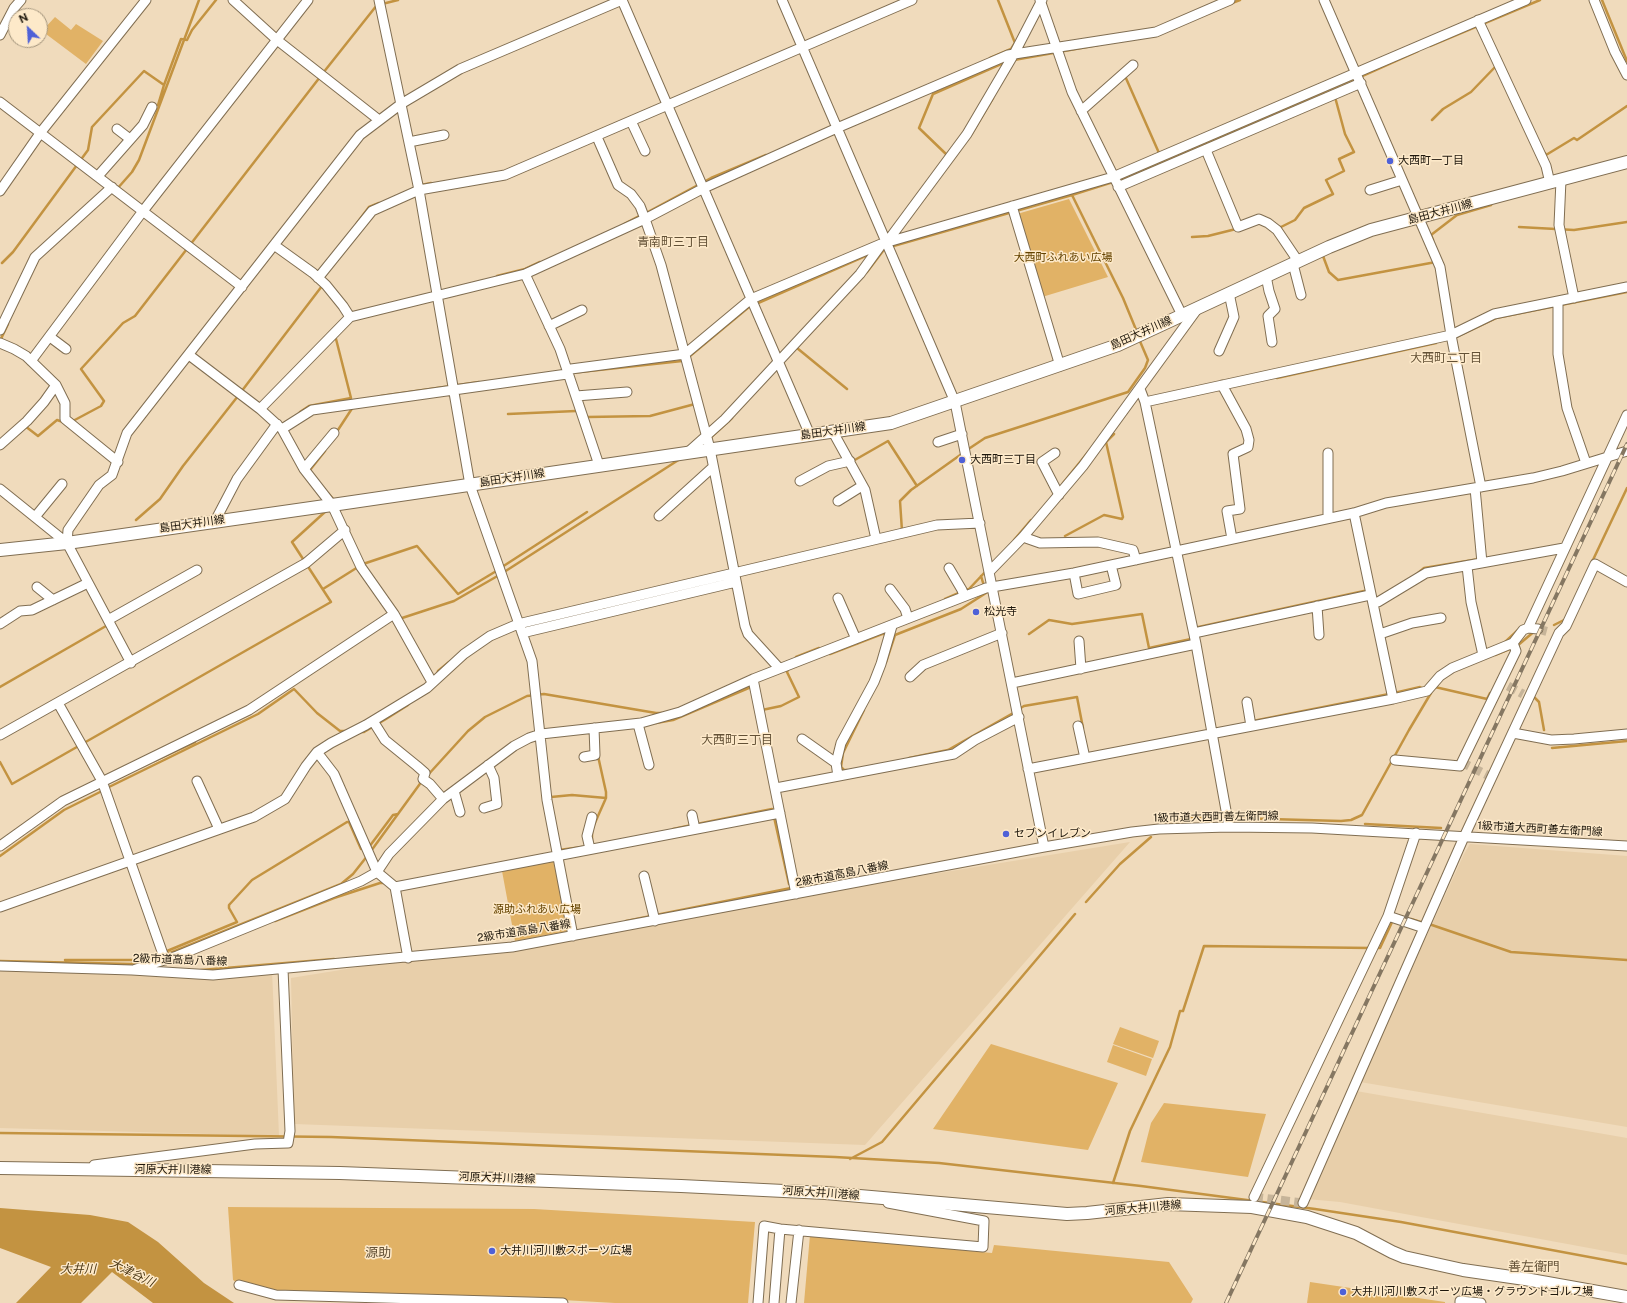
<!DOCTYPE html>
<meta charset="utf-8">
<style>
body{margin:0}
#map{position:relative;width:1627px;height:1303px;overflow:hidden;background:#f0dbbc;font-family:"Public Sans",sans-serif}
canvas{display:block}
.north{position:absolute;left:8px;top:8px;width:40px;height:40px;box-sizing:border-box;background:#fde9c9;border:1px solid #a4957d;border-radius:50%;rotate:335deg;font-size:11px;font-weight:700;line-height:16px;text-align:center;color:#1e170c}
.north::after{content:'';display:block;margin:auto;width:14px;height:18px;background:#4f61d7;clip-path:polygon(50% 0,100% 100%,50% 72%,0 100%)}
</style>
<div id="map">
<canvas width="1627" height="1303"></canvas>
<div class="north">N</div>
</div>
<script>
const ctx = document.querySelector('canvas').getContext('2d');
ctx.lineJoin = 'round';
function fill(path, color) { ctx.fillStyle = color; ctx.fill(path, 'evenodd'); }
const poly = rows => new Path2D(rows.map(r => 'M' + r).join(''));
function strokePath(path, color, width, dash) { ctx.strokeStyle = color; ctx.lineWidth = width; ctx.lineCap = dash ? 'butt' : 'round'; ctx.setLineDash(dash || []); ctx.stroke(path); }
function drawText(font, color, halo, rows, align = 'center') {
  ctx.font = font + ' "Public Sans","Noto Sans JP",sans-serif'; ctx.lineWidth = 3; ctx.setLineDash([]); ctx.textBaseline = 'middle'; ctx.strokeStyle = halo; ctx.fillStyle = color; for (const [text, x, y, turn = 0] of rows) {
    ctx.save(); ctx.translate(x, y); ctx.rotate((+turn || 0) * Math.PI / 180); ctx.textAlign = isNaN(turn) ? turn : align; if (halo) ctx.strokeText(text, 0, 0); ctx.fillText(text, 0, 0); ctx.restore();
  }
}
const built = poly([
 [1130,842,865,1145,294,1124,291,978],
 [1470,844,1627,856,1627,1127,1360,1082,1464,854],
 [0,970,272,970,279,1136,0,1128],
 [1356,1091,1627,1138,1627,1255,1340,1202,1307,1199]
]);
const green = poly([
 [55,17,71,30,76,24,103,41,86,64,42,31],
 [1069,199,1108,277,1042,297,1017,214],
 [553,860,569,931,515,941,502,871],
 [1120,1027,1159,1041,1153,1058,1113,1044],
 [991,1044,1118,1083,1088,1150,933,1129],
 [1113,1045,1152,1059,1146,1076,1107,1062],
 [1164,1103,1266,1114,1248,1177,1141,1162,1151,1123],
 [228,1207,534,1209,755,1222,748,1303,615,1303,528,1298,252,1293,233,1280],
 [810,1235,992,1253,994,1245,1169,1262,1193,1299,1191,1303,804,1303],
 [1310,1282,1445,1302,1445,1303,1307,1303]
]);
const water = poly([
 [0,1208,90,1215,128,1222,158,1242,204,1283,234,1303,153,1303,112,1272,81,1303,16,1303,51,1267,0,1248]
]);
const stream = poly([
 [1602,0,1627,61],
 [1232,3,1240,0],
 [382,4,398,0],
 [1430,46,1540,0],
 [990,58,1011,49,1015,43,998,0],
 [1014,60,1098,45],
 [323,73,377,5],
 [1125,76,1159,153],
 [1360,77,1418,51],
 [164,85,181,39,187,40,192,30,216,0],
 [1432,120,1443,109,1471,92,1497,65],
 [972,133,993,98],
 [1545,153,1546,155,1574,138,1577,140,1627,106],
 [946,156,947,155,919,128,933,94,1008,61],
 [1118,181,1356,78],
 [1113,182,1072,195,1123,298,1137,332],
 [421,185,431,183],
 [117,189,132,172,139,160,199,0],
 [646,213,711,178,766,155],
 [357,223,369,207,379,203],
 [624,224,641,215],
 [1278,227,1281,227,1295,220,1304,208,1333,194,1326,180,1344,171,1339,159,1354,152,1345,134,1335,97],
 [1519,227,1574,230,1627,222],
 [1192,237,1208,236,1236,229],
 [1433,240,1431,235,1457,215,1491,205],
 [890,247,1072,195],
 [1323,256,1329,272,1338,280,1436,262],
 [2,263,13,252,88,150,92,127,144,71,164,85,158,105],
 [867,272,886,247],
 [497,276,525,269,540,262],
 [1561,305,1627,292],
 [1456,337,1496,318,1556,306],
 [0,341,8,324],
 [797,348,847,389],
 [690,356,749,307,870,254],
 [571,373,682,361],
 [1277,378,1436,343],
 [241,392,322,286],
 [381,396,479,382],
 [300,412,309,406,351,398,335,335],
 [508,414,576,411],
 [587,417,650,416,695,404],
 [71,422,101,406,104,401,81,369,123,323,135,316,320,77],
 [25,426,38,436,57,420,63,422],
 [336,433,353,407],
 [709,439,732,418],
 [967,450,985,438,1128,392,1145,368,1148,360,1139,339],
 [853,461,888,441,917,486],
 [311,472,310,470,325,451],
 [1063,483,1089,451],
 [328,493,334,500],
 [136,520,160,499,183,466,238,396],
 [902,531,900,501,911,490,963,453],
 [1065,536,1104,515,1122,519,1123,517,1106,442,1114,434],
 [1014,540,1031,520],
 [1592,562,1627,488],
 [363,564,417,546,458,594,498,570],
 [502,567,587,512],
 [1418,573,1424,568,1479,559],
 [981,576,984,586],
 [323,589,358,567],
 [965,590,969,589,986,571],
 [945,599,961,592],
 [399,619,454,601,501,574,680,459],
 [1554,625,1566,619],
 [1194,628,1364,591,1367,592],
 [1029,634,1049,620,1072,624,1142,614,1149,648,1191,639,1191,637],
 [895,635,961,609,986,593,985,591],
 [1504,643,1518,630],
 [1517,646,1536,630],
 [830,654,882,634,888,634],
 [1495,655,1512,648],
 [796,657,819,648],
 [886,662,895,635],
 [437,675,438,671,449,662],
 [0,687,106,626],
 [1435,687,1487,699,1490,693],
 [1394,693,1420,687,1424,689],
 [1533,696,1539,702,1544,730],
 [1019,709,1024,706,1077,697,1083,728],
 [762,710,781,706,799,697,787,672,788,670],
 [1253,721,1389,694],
 [656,723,673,720,751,687,751,688],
 [361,732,364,732,386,719,408,705],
 [1552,748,1627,741],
 [598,756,606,792,606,798],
 [909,758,948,750,1015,712],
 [154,761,195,742],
 [0,762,12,784,331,602,292,542,326,511],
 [847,770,844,770,841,767,843,753,864,710],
 [427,776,468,731,485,717,527,696,544,694,656,713,662,713],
 [107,788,258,714,294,689,317,713,340,731,346,731],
 [551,797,572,795,606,798,594,825],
 [774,817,789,884,811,882],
 [1233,818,1341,821,1351,820,1362,815,1409,730,1431,693],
 [1171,821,1186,817,1219,817],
 [697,824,772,809,773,812],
 [1365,824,1441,828],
 [673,829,692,825],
 [592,842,592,831],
 [559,850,582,847],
 [371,851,422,781],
 [0,856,64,810,102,791],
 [1086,902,1120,864,1151,837],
 [1411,919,1424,923],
 [275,921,334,898,380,883,386,883],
 [626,921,791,888,791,885],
 [1429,924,1511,952,1627,960],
 [1376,948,1380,948,1393,920],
 [165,955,341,884,353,874,368,855],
 [65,960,138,960,155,956,237,922,229,908,229,905,252,880,347,822,349,822,361,849,369,847,393,815,398,814],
 [0,961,131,964,151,960],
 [201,970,334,959],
 [0,1133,331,1137,835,1157,939,1163,1141,1186,1315,1209,1401,1222,1627,1264],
 [850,1159,882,1142,1075,914],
 [1113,1183,1130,1131,1170,1047,1180,1011,1183,1011,1204,946,1371,948]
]);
const minorTunnel = poly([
 [1538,629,1549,632],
 [1508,686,1523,694],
 [1461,762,1493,778],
 [1254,1197,1303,1203]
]);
const minor = poly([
 [233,0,277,40,379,120],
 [379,0,419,190,470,485,532,661,547,800,573,936],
 [782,0,955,402,1044,847],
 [1040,0,1072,92,1182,315],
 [1324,0,1440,267,1451,335,1481,487],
 [1594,0,1615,52,1627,75],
 [1478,20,1546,166,1550,183],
 [0,35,14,8,21,0],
 [0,102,242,287],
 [1081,111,1133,65],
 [631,121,645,151],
 [117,129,130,139],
 [597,137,618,185,631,194,640,206,645,219,661,265,710,449,745,626,748,634,779,668],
 [409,142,444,135],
 [1206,150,1238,227,1259,219,1268,223,1277,230,1298,261],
 [98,176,143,125,152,107],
 [1561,180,1559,225,1574,298],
 [1118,187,1361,83],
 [1370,190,1402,180],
 [0,191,41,132,146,0],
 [1012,206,1060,366],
 [887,242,967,134,1014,54,1042,0],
 [274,245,313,273,326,285,343,306,350,317],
 [1293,264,1301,295],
 [525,274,560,349,599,465],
 [1266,276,1269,291,1275,309,1268,316,1272,342],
 [318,278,372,211,419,190,505,175,912,0],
 [1558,301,1558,354,1567,408,1586,463],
 [549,326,582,310],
 [0,330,35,257,112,187],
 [50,337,66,349],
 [0,343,14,349,26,356,56,385,65,403,65,419,118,462],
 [1219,351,1234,317,1229,293],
 [189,355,260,409,282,429,304,469,332,505,361,567,394,614,432,682],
 [31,361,143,211,308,0],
 [1222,385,1246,429,1249,440,1248,447,1233,454,1240,509,1227,511,1232,539],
 [1140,389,1145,402,1196,644,1229,827],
 [576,396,627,392],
 [1145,402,1451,335,1494,314,1627,287],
 [260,409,350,317,525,274,645,219,704,188,837,128,1008,55,1156,32,1230,0],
 [282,429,312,410,567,374,571,369,685,354,751,299,881,244,1113,177,1526,0],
 [833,432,865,490,876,539],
 [938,442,962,434],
 [0,445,27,421,44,402,56,385],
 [687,453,725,419,860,274,881,245],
 [1055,453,1042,462,1059,495],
 [1328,453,1328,518],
 [304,469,334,433],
 [800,481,828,466,850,461],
 [1475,488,1482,563],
 [0,489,67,543,131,663],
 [838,501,862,486],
 [659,516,713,467],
 [35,517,62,484],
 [215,521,237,479,277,424],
 [1023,537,1040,543,1098,542,1133,550,1136,560],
 [67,543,68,530,99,485,112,475,127,433,360,135,401,104,460,69,622,0,810,435],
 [1467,566,1471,602,1483,655],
 [949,568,962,590,964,596],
 [989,572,1023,537,1083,466,1198,308],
 [1074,573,1078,594,1116,585,1111,565],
 [37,587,53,600],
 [890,589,905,609,908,618],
 [838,598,856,639],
 [1373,602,1378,602,1426,573,1564,548],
 [1317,606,1319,635],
 [108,620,197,570],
 [0,624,20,611,32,610,88,583],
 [1528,628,1627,415],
 [522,633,736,582],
 [1194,633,1370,595],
 [1380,634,1412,623,1441,618],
 [1079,641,1081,669],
 [910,677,923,665,1002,633],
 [753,679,796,894],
 [1012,683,1196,644],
 [1393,699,1427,691,1440,676,1452,668,1513,643,1523,630,1528,628,1538,629],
 [1247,702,1251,726],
 [58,703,102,781,165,960],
 [373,721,385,740,417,766,425,773,423,779,430,784,443,799],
 [638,724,649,765],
 [1078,726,1085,758],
 [1513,733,1551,740,1574,739,1627,734],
 [0,735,306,563,345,530],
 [802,739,836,763],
 [317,752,334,774,377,872,395,887,408,958],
 [584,757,595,755,594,728],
 [1395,760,1460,766,1516,651,1513,643],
 [1028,769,1393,699,1354,513],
 [838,776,836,763,841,743,874,682,881,664,892,626],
 [197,781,219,829],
 [776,788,954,754,975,740,1019,717],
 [454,791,460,812],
 [484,808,497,804,494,778,488,765],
 [692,815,695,829],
 [0,846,63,801,249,710,394,614],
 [590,849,587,836,592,817],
 [644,876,655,921],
 [395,887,780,813],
 [0,907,254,817,285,799,306,766,317,752,331,743,366,725,427,688,464,654,490,636,518,624,937,525,980,523],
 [1388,916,1424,928],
 [0,966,132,970,213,975,512,947,1044,847,1132,832,1159,829,1229,827,1312,828,1627,846],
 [136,969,177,956,361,881,377,872,389,854,443,799,514,746,529,738,541,734,641,723,680,712,753,679,986,588,1074,573,1354,513,1386,503,1533,478,1562,471,1627,451],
 [94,1165,255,1144,288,1143,290,1131,283,969],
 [1254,1197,1388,916,1416,833],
 [1303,1203,1464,837,1559,633,1566,626,1595,564,1627,582],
 [239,1285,276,1295,563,1303],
 [758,1303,764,1226,780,1229],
 [774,1303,780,1229,983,1247,984,1221,888,1203],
 [791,1303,799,1230],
 [1460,1303,1460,1301,1481,1303]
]);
const major = poly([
 [0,550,67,543,332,505,891,423,1118,345,1329,247,1371,230,1627,162],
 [0,1168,340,1173,681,1186,825,1193,1067,1214,1087,1213,1168,1204,1252,1207,1307,1217,1356,1233,1392,1252,1404,1257,1463,1270,1525,1279,1627,1297]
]);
const rail = poly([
 [1226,1303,1627,444]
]);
const markers = [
 [1390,161,4,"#4f61d7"],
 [962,460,4,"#4f61d7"],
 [976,612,4,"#4f61d7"],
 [1006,834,4,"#4f61d7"],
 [492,1251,4,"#4f61d7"],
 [1343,1292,4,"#4f61d7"]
];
const poiNames = [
 ["大西町一丁目",1398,161],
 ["大西町三丁目",970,460],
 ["松光寺",984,612],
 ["セブンイレブン",1014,834],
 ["大井川河川敷スポーツ広場",500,1251],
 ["大井川河川敷スポーツ広場・グラウンドゴルフ場",1351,1292]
];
const streetNames = [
 ["島田大井川線",1440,212,-15],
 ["島田大井川線",1141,333,-24],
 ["島田大井川線",833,431,-8],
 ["島田大井川線",512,478,-9],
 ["島田大井川線",192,524,-8],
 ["1級市道大西町善左衛門線",1216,817,-1],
 ["1級市道大西町善左衛門線",1540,829,3],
 ["2級市道高島八番線",842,874,-11],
 ["2級市道高島八番線",524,931,-9],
 ["2級市道高島八番線",180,960,2],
 ["河原大井川港線",173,1170],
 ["河原大井川港線",497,1178,2],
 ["河原大井川港線",821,1193,4],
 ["河原大井川港線",1143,1208,-5]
];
const parkNames = [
 ["大西町ふれあい広場",1063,258],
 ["源助ふれあい広場",537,910]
];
const neighbourhoodNames = [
 ["青南町三丁目",673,242],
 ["大西町二丁目",1446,358],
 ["大西町三丁目",737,740]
];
const waterNames = [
 ["大井川",78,1269],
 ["大津谷川",132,1273,26]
];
const quarterNames = [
 ["源助",378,1253],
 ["善左衛門",1534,1267]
];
fill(built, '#e8cfaa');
fill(green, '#e1b266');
fill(water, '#c39341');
strokePath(stream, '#c39341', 2.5);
strokePath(minorTunnel, '#c6b499', 9, [9, 4.5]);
strokePath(minor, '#806e52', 11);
strokePath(major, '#806e52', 14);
strokePath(minor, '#fff', 9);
strokePath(major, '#fff', 12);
strokePath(rail, '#857762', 4);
strokePath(rail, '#fde9c9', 2.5, [8]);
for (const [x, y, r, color] of markers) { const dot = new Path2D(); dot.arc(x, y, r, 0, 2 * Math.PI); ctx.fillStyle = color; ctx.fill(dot); strokePath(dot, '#fde9c9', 1.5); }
drawText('11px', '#1e170c', '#fde9c9', poiNames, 'left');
drawText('11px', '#1e170c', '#fde9c9', streetNames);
drawText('11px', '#644300', '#fde9c9', parkNames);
drawText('12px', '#635136', '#fde9c9', neighbourhoodNames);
drawText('italic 12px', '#4a3613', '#fde9c9', waterNames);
drawText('13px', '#635136', '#fde9c9', quarterNames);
</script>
